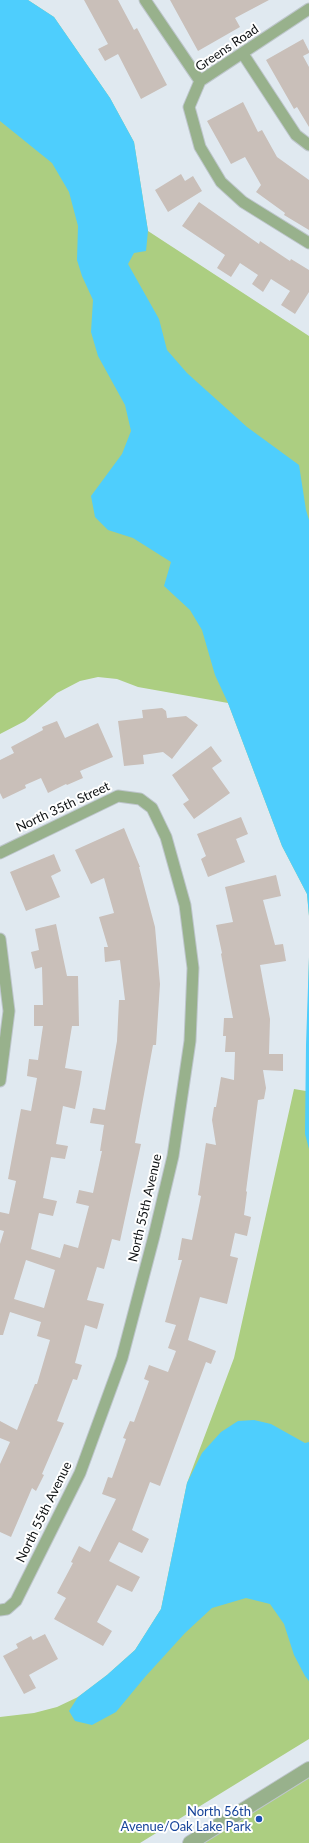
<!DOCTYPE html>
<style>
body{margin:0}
canvas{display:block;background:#e0e9f0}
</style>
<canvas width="309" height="1843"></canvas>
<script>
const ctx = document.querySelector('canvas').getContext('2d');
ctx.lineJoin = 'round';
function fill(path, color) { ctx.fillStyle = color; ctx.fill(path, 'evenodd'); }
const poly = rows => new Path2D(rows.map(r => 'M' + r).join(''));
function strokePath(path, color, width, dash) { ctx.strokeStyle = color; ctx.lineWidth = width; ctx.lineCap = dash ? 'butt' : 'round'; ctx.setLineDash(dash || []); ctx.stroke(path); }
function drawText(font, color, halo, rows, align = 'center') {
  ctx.font = font + ' Lato,sans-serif'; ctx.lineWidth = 4; ctx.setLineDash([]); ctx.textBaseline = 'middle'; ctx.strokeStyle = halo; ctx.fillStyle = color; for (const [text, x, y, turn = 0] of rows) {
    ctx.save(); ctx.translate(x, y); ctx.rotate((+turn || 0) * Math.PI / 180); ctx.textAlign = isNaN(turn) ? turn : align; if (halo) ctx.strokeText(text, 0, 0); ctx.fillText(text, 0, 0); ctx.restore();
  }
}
const green = poly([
 [0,0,28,0,54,17,110,98,134,142,148,231,309,336,309,916,307,894,282,846,228,703,138,687,117,679,98,677,80,681,57,693,25,721,0,734],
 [309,957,309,1739,140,1843,0,1843,0,1717,34,1713,57,1707,78,1697,107,1675,135,1650,161,1609,187,1483,234,1358,294,1089,306,1091],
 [309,1775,309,1843,200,1843]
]);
const water = poly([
 [0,0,28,0,54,17,110,98,134,142,148,231,146,251,134,253,128,264,159,319,167,350,187,373,247,427,299,465,306,510,309,520,309,916,307,894,282,846,228,703,215,675,202,630,190,610,164,586,171,562,133,538,108,530,95,517,91,496,122,454,131,431,125,405,98,356,91,332,93,300,82,276,77,260,78,226,69,192,52,163,0,121],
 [309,957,309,1149,305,1134,306,1045],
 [254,1420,271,1424,305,1443,309,1442,309,1681,305,1676,294,1655,284,1624,270,1604,246,1598,212,1608,185,1633,145,1677,116,1712,92,1725,75,1721,69,1711,78,1697,107,1675,135,1650,161,1609,187,1483,202,1453,221,1432,238,1421]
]);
const building = poly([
 [84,0,118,0,134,30,137,28,167,85,141,99,118,54,105,61,98,49,108,44],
 [170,0,269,0,235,18,240,27,198,51],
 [303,39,309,51,309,53,303,56,309,67,309,127,297,107,294,109,266,60],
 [243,102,258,132,262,130,277,157,309,180,309,230,284,215,285,213,256,192,261,185,245,157,231,164,207,121],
 [181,174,185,181,193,176,202,191,168,212,155,190],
 [199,202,259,244,260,241,290,261,291,259,309,270,309,292,295,314,281,305,290,291,271,279,263,292,252,284,258,275,240,263,231,277,217,268,225,255,182,226],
 [162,708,166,711,167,718,186,716,198,725,172,759,163,752,143,755,144,764,124,766,118,721,143,718,142,710],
 [57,721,65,738,98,723,113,757,80,771,83,778,67,785,66,784,48,793,41,778,25,785,26,788,3,799,0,793,0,760,14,753,11,747,43,730,42,727],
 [211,746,222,761,212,768,230,793,194,819,183,804,189,800,172,775],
 [241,817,248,834,236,839,245,862,208,877,201,859,206,856,197,834],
 [124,828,140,867,139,867,155,927,160,984,156,1045,153,1045,135,1143,141,1144,120,1241,112,1239,104,1269,97,1267,87,1300,104,1304,97,1329,85,1325,75,1363,82,1365,77,1380,73,1379,57,1421,64,1423,42,1474,44,1475,36,1491,32,1488,11,1537,0,1532,0,1464,10,1442,0,1438,0,1421,17,1430,35,1384,37,1384,50,1340,37,1336,41,1322,10,1312,3,1335,0,1335,0,1244,4,1231,0,1230,0,1212,9,1214,16,1181,8,1179,21,1109,31,1111,37,1078,27,1076,29,1059,38,1060,43,1026,34,1026,34,1005,43,1005,42,967,35,969,31,952,39,950,35,929,56,924,67,976,78,976,79,1026,72,1026,65,1068,82,1071,80,1084,75,1109,63,1106,56,1144,68,1146,65,1159,51,1157,43,1198,57,1201,53,1216,39,1213,31,1249,60,1258,64,1244,78,1248,89,1206,76,1203,79,1190,93,1193,102,1151,100,1151,104,1125,90,1123,93,1108,105,1110,117,1041,119,1000,125,1000,120,960,105,962,104,947,108,947,99,917,114,913,104,878,91,884,75,850],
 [26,1260,55,1270,44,1308,14,1299],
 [54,854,61,871,51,876,60,897,26,911,10,872],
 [276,875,281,896,263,900,275,945,283,944,286,961,260,965,270,1019,269,1054,283,1054,283,1071,263,1070,266,1088,264,1099,258,1100,246,1191,247,1192,244,1215,251,1217,247,1236,235,1233,230,1256,238,1258,227,1304,200,1297,188,1340,216,1351,211,1364,206,1362,160,1486,150,1482,132,1530,149,1539,142,1553,119,1542,109,1561,140,1577,132,1592,117,1585,97,1622,112,1631,103,1646,54,1619,66,1598,57,1593,73,1563,71,1562,79,1546,90,1552,116,1499,102,1494,108,1477,112,1478,126,1439,123,1438,130,1421,134,1422,149,1381,144,1379,149,1365,168,1372,176,1351,168,1348,176,1325,165,1322,182,1260,178,1260,182,1238,192,1240,201,1196,198,1195,206,1143,216,1145,212,1120,214,1107,216,1107,221,1077,234,1080,235,1052,225,1052,226,1036,223,1036,224,1018,233,1018,221,954,222,953,216,925,233,922,225,887],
 [45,1634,58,1659,29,1675,36,1688,24,1694,3,1656,18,1648,16,1644,31,1636,33,1640]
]);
const minor = poly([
 [145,0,200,81],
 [309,9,200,81,189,107,200,147,221,182,243,202,309,243],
 [243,54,296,135,309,145],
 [0,853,118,796,140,799,152,808,166,837,185,905,193,968,190,1041,173,1156,154,1236,122,1358,80,1473,16,1601,7,1609,0,1610],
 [0,939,9,1011,0,1081]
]);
const tertiary = poly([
 [190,1843,309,1769]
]);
const markers = [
 [259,1819,4,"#1a4fb4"]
];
const streetNames = [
 ["Greens Road",227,48,-34],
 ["North 35th Street",63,807,-25],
 ["North 55th Avenue",145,1208,-77],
 ["North 55th Avenue",44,1512,-64]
];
const transitNames = [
 ["North 56th",251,1812],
 ["Avenue/Oak Lake Park",251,1827]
];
fill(green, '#acce81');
fill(water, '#4ecefd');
fill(building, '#c9bfb9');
strokePath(minor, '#bec6cc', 13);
strokePath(tertiary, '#bec6cc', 16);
strokePath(minor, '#98b18c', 11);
strokePath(tertiary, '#98b18c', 14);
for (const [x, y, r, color] of markers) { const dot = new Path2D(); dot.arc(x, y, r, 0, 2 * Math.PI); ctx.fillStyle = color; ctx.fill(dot); strokePath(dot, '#fff', 1.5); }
drawText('13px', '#0c0f11', '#fff', streetNames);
drawText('13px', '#164399', '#fff', transitNames, 'right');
</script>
